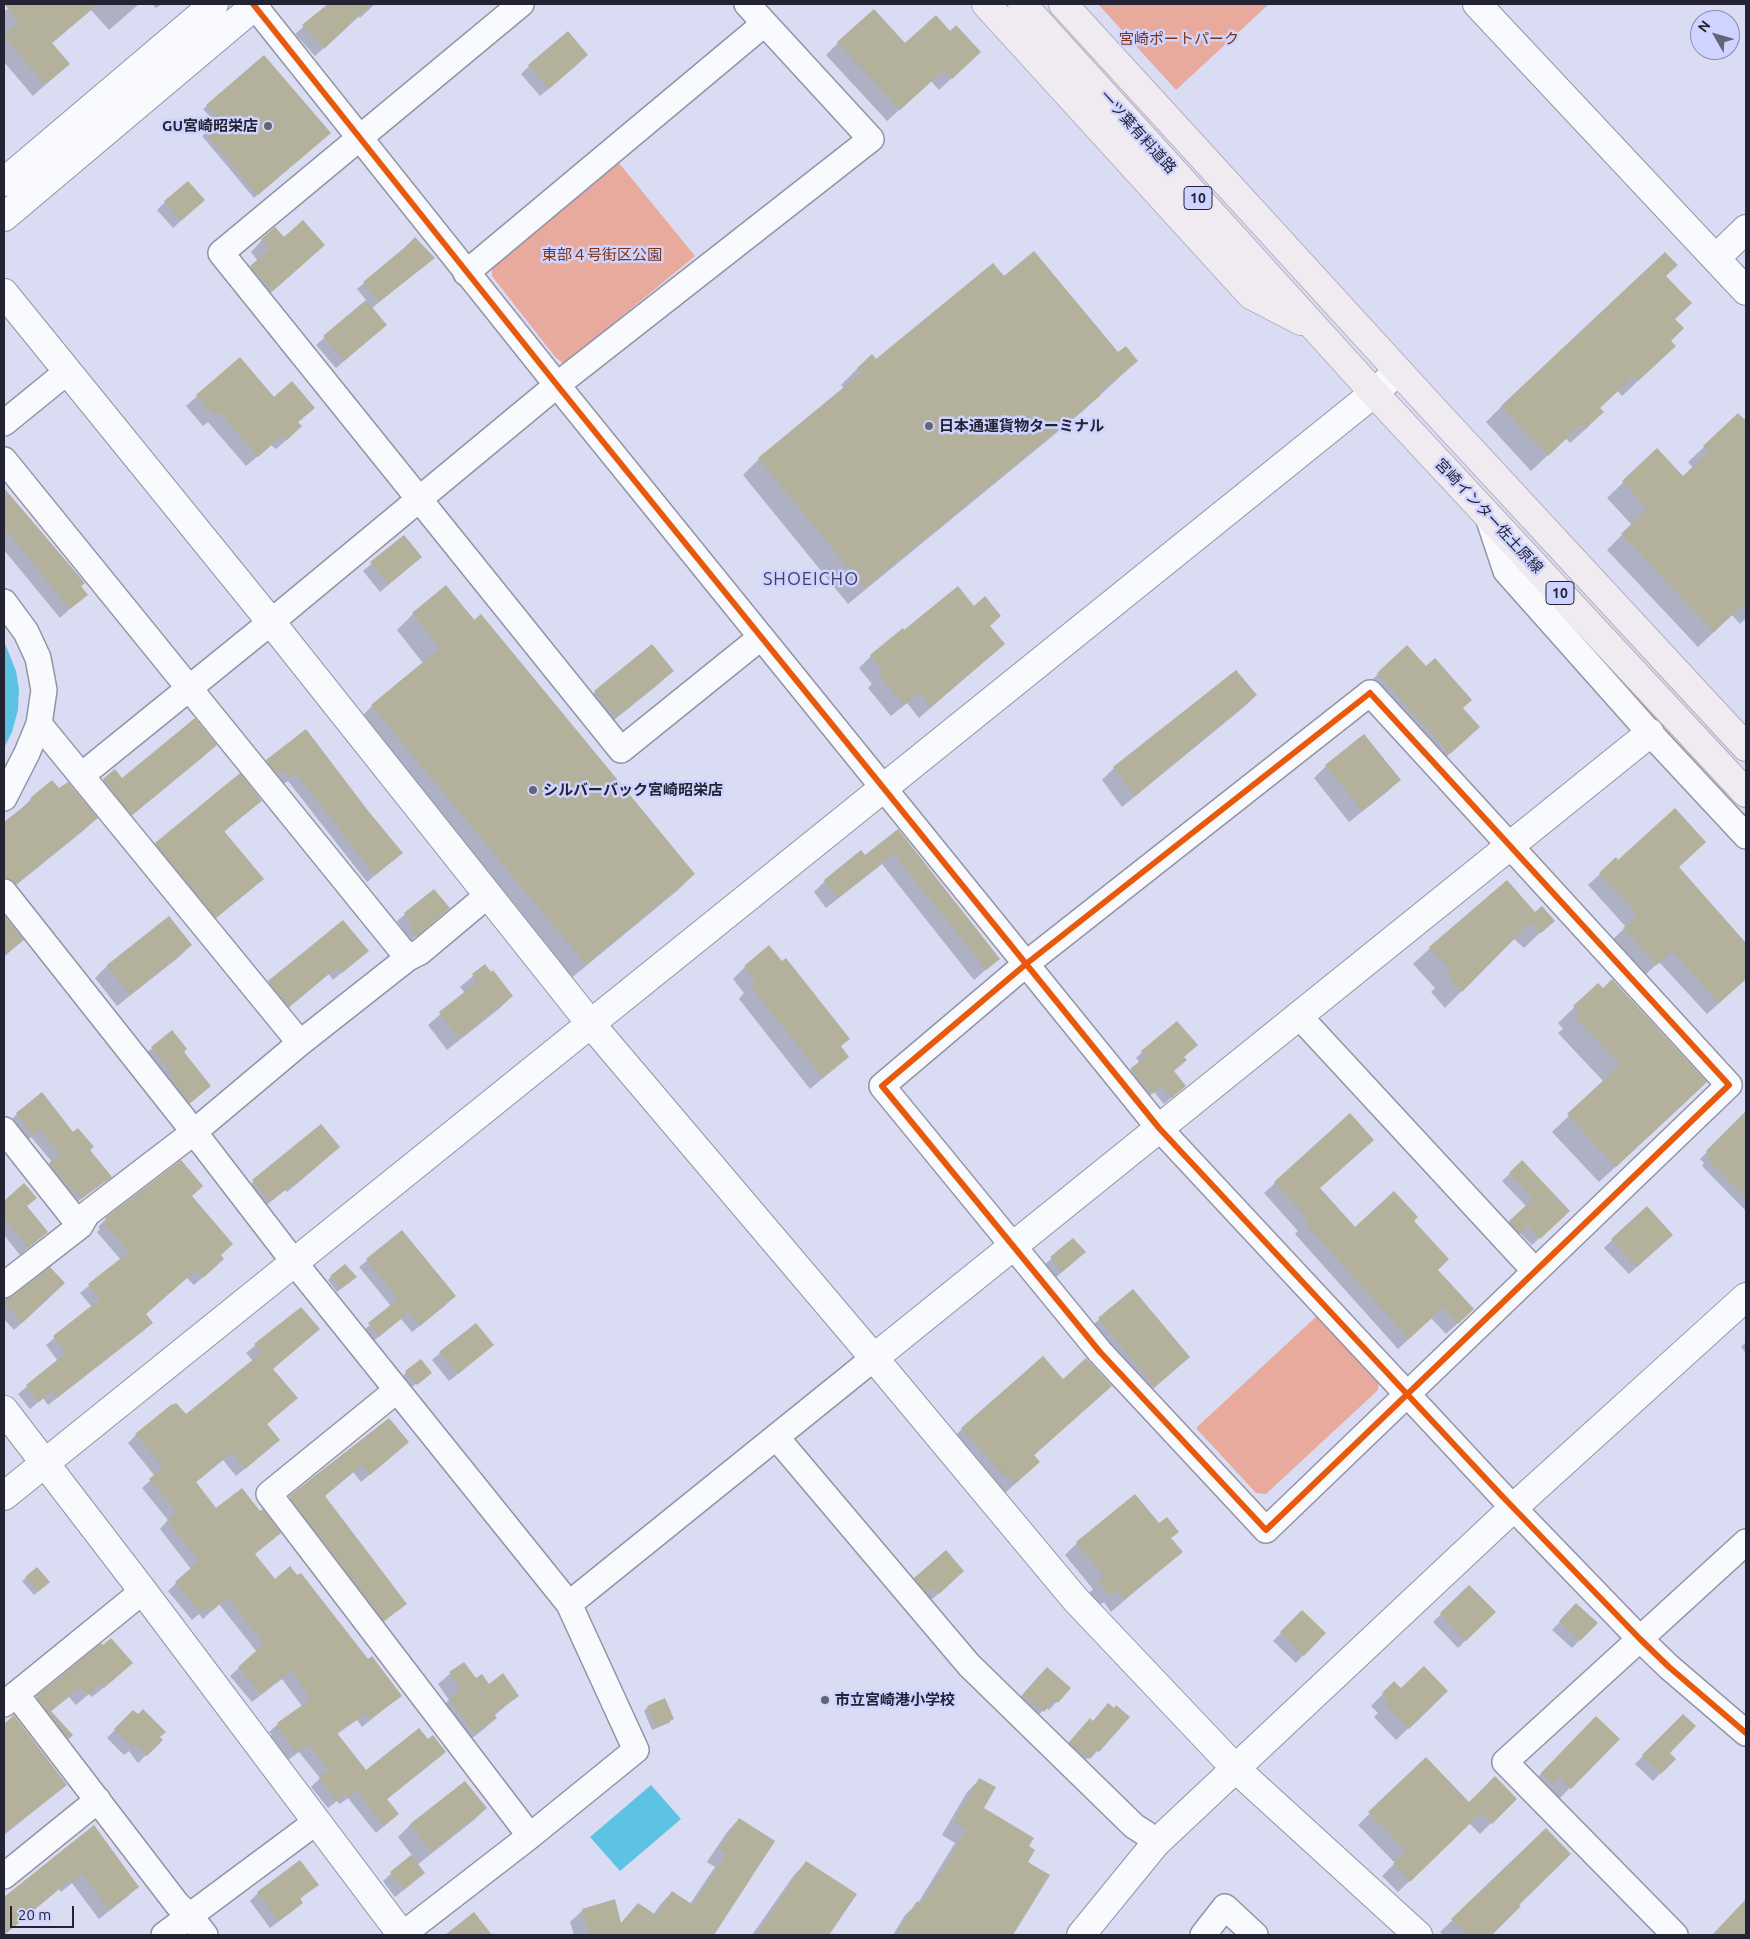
<!DOCTYPE html>
<meta charset="utf-8">
<style>
body{margin:0}
#map{position:relative;width:1750px;height:1939px;overflow:hidden;background:#dadcf4;font-family:Ubuntu,sans-serif}
canvas{display:block}
.frame{position:absolute;inset:0;border:5px solid #232334;pointer-events:none}
.north{position:absolute;left:1690px;top:10px;width:50px;height:50px;box-sizing:border-box;background:#cfd3ff;border:1px solid #8a8dae;border-radius:50%;rotate:308deg;font-size:14px;font-weight:700;line-height:20px;text-align:center;color:#232334}
.north::after{content:'';display:block;margin:auto;width:18px;height:22px;background:#636477;clip-path:polygon(50% 0,100% 100%,50% 72%,0 100%)}
.scale{position:absolute;left:10px;top:1906px;width:64px;height:22px;box-sizing:border-box;border:2px solid #232334;border-top:0;padding-left:6px;font-size:15px;line-height:18px;white-space:nowrap;color:#232334;-webkit-text-stroke:4px #cfd3ff;paint-order:stroke}
</style>
<div id="map">
<canvas width="1750" height="1939"></canvas>
<div class="frame"></div>
<div class="north">N</div>
<div class="scale">20 m</div>
</div>
<script>
const ctx = document.querySelector('canvas').getContext('2d');
ctx.lineJoin = 'round';
function fill(path, color) { ctx.fillStyle = color; ctx.fill(path, 'evenodd'); }
const poly = rows => new Path2D(rows.map(r => 'M' + r).join(''));
function strokePath(path, color, width, dash) { ctx.strokeStyle = color; ctx.lineWidth = width; ctx.lineCap = dash ? 'butt' : 'round'; ctx.setLineDash(dash || []); ctx.stroke(path); }
function drawText(font, color, halo, rows, align = 'center') {
  ctx.font = font + ' Ubuntu,"Noto Sans JP",sans-serif'; ctx.lineWidth = 5; ctx.setLineDash([]); ctx.textBaseline = 'middle'; ctx.strokeStyle = halo; ctx.fillStyle = color; for (const [text, x, y, turn = 0] of rows) {
    ctx.save(); ctx.translate(x, y); ctx.rotate((+turn || 0) * Math.PI / 180); ctx.textAlign = isNaN(turn) ? turn : align; if (halo) ctx.strokeText(text, 0, 0); ctx.fillText(text, 0, 0); ctx.restore();
  }
}
const green = poly([
 [1098,4,1269,4,1176,90],
 [619,163,695,256,564,364,556,358,492,276,492,268],
 [1319,1314,1379,1380,1378,1390,1266,1494,1256,1493,1196,1428]
]);
const water = poly([
 [4,641,16,671,19,689,18,710,12,732,4,748],
 [651,1785,681,1819,620,1871,590,1837]
]);
const shadow = poly([
 [13,4,139,4,109,30,91,10,51,44,68,64,33,96,4,62,4,12],
 [152,4,162,4,156,8],
 [330,4,375,4,360,18,358,16,315,56,295,34],
 [838,43,905,45,967,64,939,90,931,81,887,121,826,55],
 [579,63,540,96,521,74,529,66],
 [207,106,325,136,254,198,202,136,216,124,203,109],
 [165,202,195,208,173,228,157,210],
 [284,239,311,257,260,302,240,279,258,261,251,252,262,240],
 [404,250,433,258,372,308,386,325,336,368,316,345,367,301,357,289],
 [1665,276,1674,319,1670,341,1659,361,1622,396,1617,390,1598,408,1602,412,1587,428,1570,443,1566,438,1531,471,1486,422,1502,406],
 [1004,277,1118,354,1137,361,1083,411,848,604,743,475,759,459,844,388,841,385,858,368,876,361],
 [240,359,274,399,303,418,297,423,290,437,276,449,271,445,246,466,208,422,203,426,186,406],
 [1746,418,1746,618,1740,624,1732,615,1698,647,1607,550,1632,525,1607,498,1657,450,1683,477,1693,468,1688,462,1704,447],
 [4,490,86,594,60,618,4,550],
 [404,536,421,557,380,592,363,571],
 [446,587,694,874,678,890,569,980,356,722,372,706,423,663,397,630,413,614],
 [989,627,1004,644,919,718,907,703,891,716,868,688,872,684,859,668,871,656,904,632],
 [672,670,660,683,603,729,583,704,595,692],
 [1378,674,1466,739,1437,765,1366,686],
 [1256,695,1244,707,1122,807,1102,780,1114,768,1172,722],
 [306,731,368,813,402,853,367,882,288,781,282,785,259,769],
 [215,745,203,757,119,826,91,792,114,771,121,780],
 [1326,766,1399,780,1387,792,1349,822,1314,778],
 [59,790,96,818,84,830,4,895,4,823,19,811,31,799],
 [260,801,224,832,262,879,203,929,144,856,156,844],
 [898,831,999,958,974,980,882,864,826,908,814,892,825,881,865,857],
 [1618,862,1678,867,1746,945,1746,979,1707,1014,1659,962,1644,976,1612,940,1626,927,1588,885,1600,874],
 [1507,882,1535,913,1553,920,1524,948,1513,938,1445,1008,1431,992,1435,988,1413,964,1430,948],
 [434,890,440,916,407,944,402,936,405,933,397,921],
 [4,917,22,940,4,957],
 [169,918,191,945,179,957,117,1006,95,978,107,966],
 [343,922,359,958,333,980,329,974,281,1014,261,990],
 [485,966,512,996,500,1008,447,1050,428,1025,465,993,460,987],
 [745,967,840,1047,848,1057,810,1089,739,999,744,993,733,979],
 [1598,985,1689,1099,1599,1182,1552,1132,1604,1082,1558,1033,1563,1029,1558,1023],
 [172,1032,202,1093,182,1110,144,1055],
 [1142,1052,1183,1057,1173,1072,1185,1086,1164,1104,1154,1092,1144,1100,1125,1076,1140,1063,1136,1058],
 [17,1114,73,1134,110,1177,72,1206,42,1172,52,1162,31,1137,25,1142,9,1122],
 [1745,1114,1746,1116,1746,1211,1702,1166,1704,1163,1700,1159],
 [321,1126,331,1154,287,1192,285,1190,263,1208,246,1188],
 [1522,1162,1561,1218,1532,1245,1520,1233,1512,1240,1502,1229,1526,1206,1502,1181],
 [1275,1183,1318,1189,1355,1229,1412,1221,1461,1320,1446,1334,1431,1318,1398,1349,1295,1234,1298,1231,1264,1193],
 [24,1185,26,1206,47,1232,20,1255,4,1235,4,1202],
 [191,1196,214,1267,194,1285,187,1278,144,1315,151,1323,143,1331,48,1405,43,1398,30,1409,18,1394,58,1361,46,1345,92,1307,80,1293,121,1260,97,1232,100,1229,98,1227,106,1219],
 [402,1232,447,1304,412,1332,401,1319,371,1343,362,1332,391,1306,359,1267],
 [1073,1240,1076,1260,1054,1279,1043,1266],
 [1612,1240,1663,1243,1629,1274,1604,1248],
 [331,1277,351,1281,337,1292,328,1280],
 [1132,1291,1188,1357,1143,1398,1086,1331],
 [13,1297,47,1298,48,1299,14,1330,4,1319,4,1301],
 [301,1308,272,1369,296,1398,266,1425,270,1448,236,1476,223,1460,195,1483,275,1580,368,1661,400,1696,362,1727,357,1720,337,1734,366,1771,428,1741,445,1752,386,1800,398,1814,376,1833,348,1798,340,1804,337,1801,328,1808,311,1787,320,1778,299,1752,288,1760,270,1736,272,1735,269,1732,278,1724,302,1706,282,1679,252,1702,230,1676,257,1652,219,1604,203,1619,199,1614,192,1620,168,1591,191,1569,160,1529,168,1520,142,1488,155,1476,128,1443,136,1435,186,1416,253,1361,246,1353],
 [1746,1342,1746,1353,1741,1347],
 [440,1353,484,1353,449,1381,432,1360],
 [406,1372,426,1376,412,1387,403,1376],
 [1063,1381,1111,1386,1033,1456,1038,1462,998,1500,946,1445,962,1429],
 [388,1420,399,1450,361,1482,353,1472,324,1496,405,1604,376,1628,282,1505],
 [1170,1539,1181,1552,1111,1612,1104,1602,1097,1607,1087,1595,1093,1589,1065,1555,1077,1543],
 [26,1578,45,1585,34,1595,22,1581],
 [915,1579,955,1579,930,1601,907,1587],
 [1469,1587,1494,1612,1458,1648,1433,1622],
 [1576,1605,1596,1623,1572,1648,1552,1630],
 [1302,1612,1324,1633,1296,1663,1273,1641],
 [101,1645,120,1674,92,1697,89,1694,76,1705,69,1697,50,1712,71,1735,57,1749,26,1708],
 [463,1663,476,1680,518,1695,494,1716,496,1718,484,1729,464,1744,439,1710,449,1700,438,1684],
 [1039,1676,1069,1688,1049,1710,1046,1707,1035,1719,1016,1702],
 [1394,1683,1401,1690,1435,1703,1396,1740,1374,1717,1378,1713,1371,1706],
 [648,1707,672,1719,669,1723,652,1730,644,1711],
 [133,1711,161,1740,138,1763,129,1751,124,1755,107,1738],
 [1683,1715,1668,1753,1674,1759,1653,1781,1635,1764],
 [14,1717,66,1785,4,1835,4,1725],
 [1128,1717,1090,1759,1088,1757,1079,1766,1062,1751,1082,1728,1092,1722],
 [1584,1730,1618,1739,1558,1800,1530,1785],
 [1426,1759,1469,1803,1515,1799,1480,1834,1469,1823,1398,1892,1382,1876,1395,1863,1358,1825],
 [979,1780,982,1809,1027,1847,1026,1863,1048,1876,1012,1935,893,1935,905,1915,918,1903,955,1843,942,1835,967,1792],
 [465,1782,486,1808,474,1820,417,1865,424,1873,395,1897,383,1881,412,1855,398,1837,410,1825],
 [739,1819,774,1842,713,1935,574,1935,570,1922,583,1910,620,1924,653,1915,660,1905,672,1892,690,1904,715,1867,707,1862,727,1832],
 [94,1827,137,1887,127,1897,99,1919,72,1883,61,1892,59,1889,4,1935,4,1898],
 [1546,1830,1518,1905,1519,1906,1491,1935,1443,1935,1440,1932],
 [806,1863,855,1894,827,1935,752,1935,794,1875],
 [317,1885,300,1899,302,1902,294,1910,270,1928,250,1901,258,1893],
 [1746,1900,1746,1935,1713,1935]
]);
const building = poly([
 [4,4,98,4,52,43,70,64,45,85,4,36,19,21],
 [328,4,372,4,324,49,302,25],
 [874,9,905,43,936,15,950,31,956,25,981,52,952,79,944,70,900,110,837,42],
 [568,31,588,55,549,89,528,65],
 [264,55,331,133,258,195,204,132,219,119,206,105],
 [188,181,205,200,181,221,164,201],
 [303,220,325,245,273,291,250,266,270,249,261,239,275,227,284,237],
 [415,237,435,258,379,302,363,282,404,248],
 [1034,251,1118,352,1126,346,1138,361,1099,393,1101,395,865,588,758,458,861,373,857,368,872,354,876,359,993,263,1004,276],
 [1665,252,1678,265,1666,276,1692,303,1675,319,1684,328,1671,341,1676,346,1638,381,1634,376,1600,408,1604,412,1586,428,1582,424,1548,456,1501,406],
 [366,300,387,325,344,361,323,336],
 [240,357,274,397,292,381,315,408,298,422,302,426,287,440,283,435,258,457,219,412,214,416,196,395],
 [1738,413,1746,421,1746,602,1714,632,1621,534,1647,509,1622,481,1657,448,1683,476,1708,452,1703,446],
 [4,488,85,583,81,586,88,595,70,609,4,528],
 [404,535,422,557,388,585,370,562],
 [446,585,474,620,481,614,695,874,586,965,371,705,440,648,412,613],
 [958,586,974,606,985,596,1001,616,990,626,1005,644,931,707,919,692,904,705,879,675,883,671,870,655,903,628,904,630],
 [652,644,674,671,616,717,594,691],
 [1407,645,1426,666,1435,658,1472,700,1463,708,1480,727,1450,754,1377,673],
 [1236,670,1257,695,1135,796,1113,767],
 [195,718,217,745,132,815,103,779,115,769,122,778],
 [306,729,369,812,403,853,375,875,296,774,290,778,283,769,277,774,266,760],
 [1364,734,1401,780,1362,811,1325,765],
 [240,773,262,801,224,831,264,879,216,918,155,843],
 [52,780,59,788,68,782,98,818,16,884,10,879,4,878,4,822,32,800,30,798],
 [1675,808,1706,842,1679,867,1746,943,1746,979,1719,1003,1672,951,1657,965,1623,928,1638,915,1599,873,1616,857,1618,860],
 [898,829,1000,959,986,970,894,854,838,898,824,880,861,850,865,855],
 [1507,880,1535,912,1542,906,1555,921,1541,933,1530,923,1462,992,1447,975,1451,971,1429,947],
 [434,889,450,908,416,937,409,928,413,924,404,913],
 [4,915,24,940,4,956],
 [169,916,192,945,130,995,107,965],
 [343,920,369,951,342,973,337,967,289,1007,268,981],
 [769,945,782,961,786,958,850,1039,841,1046,849,1057,823,1078,750,986,756,981,744,966],
 [485,964,491,972,493,970,513,996,459,1039,439,1012,477,982,472,974],
 [1612,979,1707,1082,1616,1167,1567,1114,1620,1065,1574,1016,1578,1012,1573,1006,1598,983,1603,988],
 [1177,1021,1198,1045,1184,1057,1187,1060,1174,1071,1186,1086,1172,1098,1161,1086,1152,1094,1130,1069,1146,1056,1141,1051],
 [172,1030,187,1049,184,1052,211,1086,190,1103,170,1078,173,1075,151,1047],
 [42,1092,73,1132,78,1128,94,1147,90,1150,112,1177,81,1199,49,1163,60,1154,39,1130,33,1135,16,1113],
 [1746,1111,1746,1198,1707,1159,1710,1156,1706,1151],
 [1350,1113,1374,1140,1320,1188,1355,1227,1394,1191,1418,1217,1414,1221,1449,1259,1438,1270,1474,1309,1458,1324,1443,1308,1409,1339,1305,1223,1308,1219,1274,1182],
 [321,1124,340,1147,294,1186,293,1184,270,1202,252,1180],
 [181,1160,203,1186,192,1196,233,1244,221,1255,224,1259,203,1278,196,1270,146,1314,153,1323,57,1398,52,1391,39,1402,26,1385,66,1353,53,1336,100,1299,88,1284,129,1252,104,1223,107,1220,105,1218],
 [1522,1160,1570,1211,1540,1239,1528,1226,1520,1234,1509,1221,1533,1199,1509,1173],
 [24,1183,37,1198,27,1206,48,1232,28,1248,4,1218,4,1201],
 [1647,1206,1673,1235,1637,1267,1611,1239],
 [402,1230,456,1296,420,1326,409,1312,379,1337,368,1323,398,1299,366,1259],
 [1073,1238,1086,1252,1062,1272,1050,1257],
 [345,1264,357,1277,341,1289,330,1276],
 [50,1267,65,1283,22,1323,4,1302,4,1299,13,1296],
 [1133,1289,1190,1357,1155,1387,1098,1318],
 [301,1307,320,1329,273,1369,298,1398,267,1424,280,1440,245,1469,232,1452,196,1482,216,1508,242,1488,260,1511,263,1509,281,1533,255,1554,275,1579,290,1566,297,1575,301,1573,368,1659,372,1656,402,1696,370,1719,366,1713,337,1733,366,1770,419,1728,428,1739,433,1735,446,1752,387,1799,399,1814,384,1826,357,1790,349,1797,346,1793,337,1801,319,1778,329,1770,308,1744,297,1753,277,1727,279,1726,277,1723,311,1699,291,1671,261,1694,238,1667,264,1644,228,1597,212,1611,208,1607,201,1613,175,1582,199,1561,167,1520,177,1512,149,1479,163,1467,135,1434,172,1404,173,1405,176,1403,186,1414,261,1353,254,1344],
 [476,1323,494,1345,458,1374,439,1352],
 [1043,1356,1063,1379,1086,1358,1112,1386,1034,1455,1040,1462,1015,1484,1007,1475,1005,1477,961,1428],
 [421,1359,432,1373,417,1385,405,1371],
 [389,1418,409,1442,370,1475,362,1465,325,1496,407,1604,384,1621,289,1496],
 [1135,1494,1159,1523,1167,1517,1179,1532,1171,1538,1183,1552,1124,1600,1116,1591,1110,1596,1098,1582,1104,1577,1076,1542],
 [946,1550,964,1571,939,1594,933,1587,927,1593,914,1578],
 [37,1567,50,1582,38,1592,25,1577],
 [1469,1585,1496,1612,1466,1641,1440,1613],
 [1576,1603,1598,1623,1580,1641,1559,1621],
 [1302,1610,1326,1633,1304,1656,1280,1632],
 [111,1638,133,1663,104,1688,101,1684,88,1695,80,1687,51,1711,73,1735,69,1739,36,1696,101,1643,103,1645],
 [464,1662,476,1678,482,1674,489,1684,503,1673,519,1696,494,1714,497,1718,475,1734,449,1698,461,1689,449,1672],
 [1424,1666,1448,1691,1409,1729,1385,1704,1389,1700,1382,1693,1394,1681,1401,1688],
 [1047,1667,1071,1688,1058,1703,1054,1700,1044,1712,1023,1694],
 [665,1698,674,1719,656,1727,647,1706],
 [1108,1703,1114,1708,1116,1705,1130,1717,1099,1752,1096,1750,1088,1759,1069,1742,1090,1718,1093,1721],
 [143,1709,166,1732,160,1737,163,1740,147,1756,137,1744,133,1748,114,1729,133,1710,138,1714],
 [1683,1714,1696,1726,1670,1753,1676,1759,1661,1774,1642,1755],
 [14,1715,67,1785,4,1834,4,1724],
 [1596,1716,1620,1739,1571,1789,1559,1777,1552,1784,1541,1773],
 [1426,1757,1469,1802,1495,1776,1517,1799,1492,1824,1481,1813,1410,1882,1393,1864,1406,1851,1368,1812],
 [979,1778,996,1787,984,1808,1034,1838,1029,1846,1035,1850,1028,1862,1050,1875,1013,1935,895,1935,917,1901,921,1904,967,1830,954,1823],
 [465,1781,487,1808,431,1852,410,1824],
 [739,1818,775,1841,714,1935,589,1935,582,1909,615,1899,621,1923,638,1903,656,1915,672,1891,693,1905,726,1854,719,1849],
 [94,1825,139,1887,109,1910,82,1874,72,1883,70,1880,4,1935,4,1897],
 [1546,1828,1571,1854,1519,1905,1521,1906,1492,1935,1467,1935,1451,1919],
 [411,1855,425,1873,404,1890,390,1872],
 [300,1860,319,1885,300,1898,303,1903,279,1921,257,1892],
 [806,1861,857,1894,829,1935,756,1935],
 [1746,1899,1746,1935,1712,1935],
 [474,1912,492,1935,445,1935]
]);
const minor = poly([
 [253,4,557,385,1159,1128,1502,1496,1640,1639,1669,1667,1746,1733],
 [521,4,221,253,621,750,760,638],
 [466,273,764,24],
 [4,423,68,371],
 [4,460,408,958],
 [1487,514,1506,571,1650,733,1746,836],
 [4,602,26,632,38,658,44,690,39,724,27,753,4,798],
 [1370,693,1729,1085,1266,1530,1100,1352,882,1086,1026,964,1370,693],
 [39,724,300,1043],
 [82,775,271,622,557,385,871,139,747,4],
 [4,892,194,1132,294,1262,569,1604,636,1750,530,1836,402,1935],
 [1299,1016,1535,1271],
 [4,1130,80,1226],
 [4,1285,80,1226,87,1214,194,1132,300,1043,408,958,420,952,488,895],
 [397,1390,269,1494,530,1836],
 [776,1437,969,1665,1134,1826,1145,1833,1156,1843],
 [569,1604,874,1358],
 [16,1694,177,1904,190,1916,205,1935],
 [4,1704,143,1591],
 [4,1876,98,1800],
 [164,1935,316,1822],
 [1203,1935,1225,1907,1255,1935],
 [1675,1935,1505,1762,1746,1542]
]);
const tertiary = poly([
 [1477,4,1746,291],
 [4,182,214,4],
 [4,217,257,4],
 [1716,258,1746,229],
 [4,293,271,622,590,1023,874,1358,1075,1599,1236,1769,1418,1935],
 [874,1358,1650,733],
 [4,1410,143,1591,402,1935],
 [4,1496,1374,393,1398,371],
 [1081,1935,1156,1843,1513,1508,1746,1297]
]);
const primary = poly([
 [986,4,1251,295,1301,321],
 [1022,4,1374,393,1746,793],
 [1063,4,1424,399,1746,747]
]);
const cycleway = poly([
 [253,4,557,385,1159,1128,1502,1496,1640,1639,1669,1667,1746,1733],
 [1370,693,1729,1085,1266,1530,1100,1352,882,1086,1026,964,1370,693]
]);
const markers = [
 [268,126,5,"#636477"],
 [929,426,5,"#636477"],
 [533,790,5,"#636477"],
 [825,1700,5,"#636477"]
];
const shields = [
 [1198,198,28],
 [1560,593,28]
];
const shieldNames = [
 ["10",1198,198],
 ["10",1560,593]
];
const parkNames = [
 ["宮崎ポートパーク",1179,39],
 ["東部４号街区公園",602,255]
];
const poiNames = [
 ["GU宮崎昭栄店",258,126,"right"],
 ["日本通運貨物ターミナル",939,426],
 ["シルバーバック宮崎昭栄店",543,790],
 ["市立宮崎港小学校",835,1700]
];
const streetNames = [
 ["一ツ葉有料道路",1138,132,48],
 ["宮崎インター佐土原線",1489,516,47]
];
const quarterNames = [
 ["SHOEICHO",811,579]
];
fill(green, '#e7aa9c');
fill(water, '#5dc3e5');
fill(shadow, '#0003');
fill(building, '#b3b09c');
strokePath(minor, '#9293a5', 28);
strokePath(tertiary, '#9293a5', 30);
strokePath(primary, '#b3abbc', 30);
strokePath(minor, '#f9fafd', 25);
strokePath(tertiary, '#f9fafd', 28);
strokePath(primary, '#efebf1', 28);
strokePath(cycleway, '#e8590c', 6);
for (const [x, y, r, color] of markers) { const dot = new Path2D(); dot.arc(x, y, r, 0, 2 * Math.PI); ctx.fillStyle = color; ctx.fill(dot); strokePath(dot, '#cfd3ff', 2); }
for (const [x, y, w] of shields) { const box = new Path2D(); box.roundRect(x - w / 2, y - 11.5, w, 23, 4); ctx.fillStyle = '#cfd3ff'; ctx.fill(box); strokePath(box, '#232334', 1); }
drawText('bold 14px', '#232334', null, shieldNames);
drawText('15px', '#7e3312', '#cfd3ff', parkNames);
drawText('bold 15px', '#232334', '#cfd3ff', poiNames, 'left');
drawText('15px', '#232334', '#cfd3ff', streetNames);
ctx.letterSpacing = '1px';
drawText('18px', '#3e3f63', '#cfd3ff', quarterNames);
ctx.letterSpacing = '0px';
</script>
